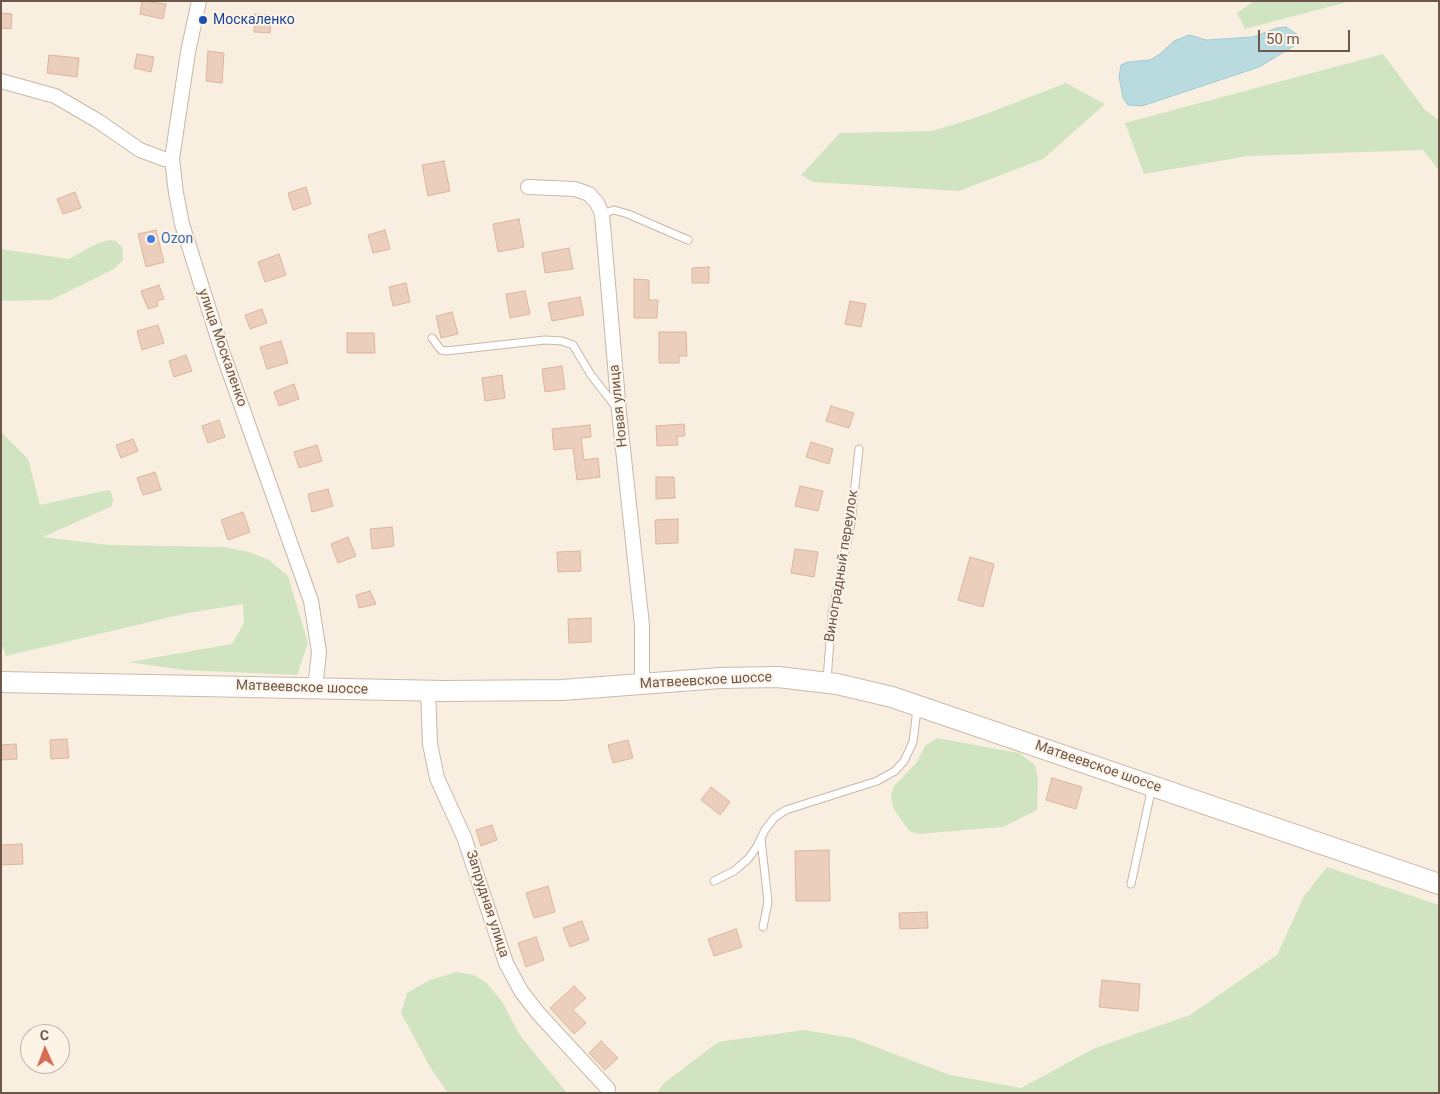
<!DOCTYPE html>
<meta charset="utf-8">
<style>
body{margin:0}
#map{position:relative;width:1440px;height:1094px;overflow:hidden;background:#f9efe1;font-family:Roboto,sans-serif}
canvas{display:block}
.frame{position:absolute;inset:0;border:2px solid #6d574b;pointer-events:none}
.north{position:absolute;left:20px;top:1024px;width:50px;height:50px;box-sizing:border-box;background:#fdf4e7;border:1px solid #c3b5a9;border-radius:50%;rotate:358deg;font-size:14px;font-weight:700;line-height:20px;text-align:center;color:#6d574b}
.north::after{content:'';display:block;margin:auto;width:18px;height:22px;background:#d76e53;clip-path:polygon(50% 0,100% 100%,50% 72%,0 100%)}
.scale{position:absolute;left:1258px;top:30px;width:92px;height:22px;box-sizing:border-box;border:2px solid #6d574b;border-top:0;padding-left:6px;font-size:15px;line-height:18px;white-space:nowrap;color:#6d574b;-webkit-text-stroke:4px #fdf4e7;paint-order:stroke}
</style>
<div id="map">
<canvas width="1440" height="1094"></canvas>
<div class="frame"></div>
<div class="north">С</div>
<div class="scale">50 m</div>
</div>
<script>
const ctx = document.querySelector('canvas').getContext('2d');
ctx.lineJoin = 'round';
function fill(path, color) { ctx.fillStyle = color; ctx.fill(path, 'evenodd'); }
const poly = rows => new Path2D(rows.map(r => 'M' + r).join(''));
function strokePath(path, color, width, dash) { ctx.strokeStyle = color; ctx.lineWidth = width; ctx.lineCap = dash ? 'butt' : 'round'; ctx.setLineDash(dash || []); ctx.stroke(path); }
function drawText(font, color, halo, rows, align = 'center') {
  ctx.font = font + ' Roboto,sans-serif'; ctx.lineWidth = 4; ctx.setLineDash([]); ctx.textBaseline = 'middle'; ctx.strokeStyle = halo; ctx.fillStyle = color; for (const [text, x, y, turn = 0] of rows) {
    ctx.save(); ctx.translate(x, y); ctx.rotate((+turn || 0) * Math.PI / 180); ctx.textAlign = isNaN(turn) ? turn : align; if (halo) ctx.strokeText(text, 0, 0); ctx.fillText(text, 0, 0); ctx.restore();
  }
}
const green = poly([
 [1254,1,1351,1,1245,29,1237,13],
 [1383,54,1425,110,1439,120,1439,171,1423,150,1248,156,1144,174,1125,123],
 [1066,83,1105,104,1043,159,959,191,813,182,801,175,840,133,932,131,978,117],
 [109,240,116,241,122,247,123,260,114,269,51,300,1,301,1,249,69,259,96,244],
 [1,432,28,459,40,505,108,490,111,492,113,499,112,506,43,537,109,545,224,547,249,552,269,560,288,576,308,643,297,675,183,670,129,662,232,644,244,623,243,604,188,613,6,656,1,643],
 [937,738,1019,753,1035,765,1038,781,1037,810,1003,827,918,834,909,831,893,808,891,794,894,786,917,762,925,746],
 [1327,867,1439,905,1439,1093,657,1093,663,1084,718,1042,804,1030,852,1038,950,1075,1021,1088,1095,1048,1190,1015,1277,955,1304,896],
 [457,972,474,975,487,983,503,1003,519,1034,567,1093,448,1093,430,1067,401,1013,407,993,430,980]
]);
const water = poly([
 [1286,27,1301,37,1299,43,1259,67,1142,106,1128,105,1123,98,1119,77,1121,65,1128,62,1150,60,1160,54,1174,41,1189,35,1206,40,1253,37,1277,28,1286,27]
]);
const building = poly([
 [142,1,166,4,163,19,140,14,142,1],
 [1,13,12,14,11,29,1,28,1,13],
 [255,14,271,15,270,33,254,32,255,14],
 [208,51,224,53,222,83,206,81,208,51],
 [137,54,154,57,151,72,134,68,137,54],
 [49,55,79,58,77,77,47,73,49,55],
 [444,161,450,191,428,196,422,165,444,161],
 [306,187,311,204,293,210,288,193,306,187],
 [75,192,81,208,63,214,57,199,75,192],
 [519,219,524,247,498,252,493,224,519,219],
 [156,230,164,262,146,267,138,234,156,230],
 [385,230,390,249,373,253,368,235,385,230],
 [569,248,573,269,545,273,542,253,569,248],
 [279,254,286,275,265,282,258,262,279,254],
 [709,267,709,283,692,283,692,268,709,267],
 [634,279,649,280,649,300,658,300,657,318,634,318,634,279],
 [406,283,410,302,393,306,389,287,406,283],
 [159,285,164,299,157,301,158,306,148,309,141,291,159,285],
 [525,291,530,314,510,318,506,294,525,291],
 [580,297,584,315,552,321,548,303,580,297],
 [850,301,866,304,861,327,845,324,850,301],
 [262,309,267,323,250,329,245,315,262,309],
 [452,312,458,334,441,338,436,316,452,312],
 [158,325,164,343,142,350,137,331,158,325],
 [659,332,686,332,687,356,679,356,679,363,659,363,659,332],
 [347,333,374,333,375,353,347,353,347,333],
 [281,341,288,363,267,369,260,347,281,341],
 [186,355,192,371,174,377,169,361,186,355],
 [562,366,565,389,545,392,542,369,562,366],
 [502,375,505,398,485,401,482,378,502,375],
 [294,384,299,399,279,406,274,392,294,384],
 [831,406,854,413,849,428,826,421,831,406],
 [219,420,225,437,208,443,202,426,219,420],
 [684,424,685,436,677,436,678,445,657,446,656,426,684,424],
 [590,425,591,437,581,438,584,460,598,458,600,477,577,480,573,448,554,450,552,429,590,425],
 [133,439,138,451,121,458,116,445,133,439],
 [811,442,833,449,829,464,806,457,811,442],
 [317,445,322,461,299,468,294,452,317,445],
 [155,472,161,490,143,495,137,478,155,472],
 [656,477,674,477,675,498,656,499,656,477],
 [800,486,823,491,818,511,795,506,800,486],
 [328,489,333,506,312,512,308,494,328,489],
 [243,512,250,532,228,540,221,520,243,512],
 [678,519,678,543,656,544,655,520,678,519],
 [392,527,394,546,372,549,370,529,392,527],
 [348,537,356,556,338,563,331,544,348,537],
 [795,549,818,552,814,577,791,573,795,549],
 [580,551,581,571,558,572,557,552,580,551],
 [970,557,994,564,983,607,958,600,970,557],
 [370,591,376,604,359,608,356,595,370,591],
 [591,618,591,642,569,643,568,619,591,618],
 [67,739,69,758,51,759,50,740,67,739],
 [628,740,633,758,613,763,608,745,628,740],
 [16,744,17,759,1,760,1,745,16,744],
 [1052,778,1082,787,1076,809,1046,800,1052,778],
 [711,787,730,802,720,815,701,800,711,787],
 [492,825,497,840,481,846,476,830,492,825],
 [22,844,23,864,1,865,1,845,22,844],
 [829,850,830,901,796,901,795,851,829,850],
 [548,886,555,912,534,918,526,893,548,886],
 [927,912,928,928,900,929,899,913,927,912],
 [582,921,589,940,570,947,563,928,582,921],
 [736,929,742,947,714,956,708,939,736,929],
 [536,937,544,960,526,967,518,943,536,937],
 [1102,980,1140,984,1138,1011,1099,1007,1102,980],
 [574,986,586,998,573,1010,586,1023,574,1034,550,1008,574,986],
 [601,1041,618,1058,605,1070,589,1053,601,1041]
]);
const service = poly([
 [602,214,614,210,628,214,688,240],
 [432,338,441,350,446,351,545,340,562,341,573,345,591,375,616,407],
 [827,680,832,614,851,523,859,449],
 [761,839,768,902,763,927],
 [714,881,734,871,748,859,756,848,765,830,775,817,786,810,877,781,895,771,904,761,913,742,917,709],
 [1131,884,1152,787]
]);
const minor = poly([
 [199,1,188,52,172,159,176,193,182,224,223,354,311,601,319,652,315,689],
 [1,81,55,96,98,121,140,150,164,159,172,159],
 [528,187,575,189,589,194,597,203,602,214,619,412,642,625,642,684],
 [428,690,430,744,437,778,464,837,506,963,521,991,538,1013,608,1089]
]);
const secondary = poly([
 [1,682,445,691,562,690,720,678,778,677,837,684,892,697,1439,884]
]);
const markers = [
 [203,20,5,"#1a4fb4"],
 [151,239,5,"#3f7fe0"]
];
const transitNames = [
 ["Москаленко",213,20]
];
const shopNames = [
 ["Ozon",161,239]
];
const streetNames = [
 ["улица Москаленко",222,348,71],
 ["Новая улица",619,406,-96],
 ["Виноградный переулок",842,566,-81],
 ["Матвеевское шоссе",706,681,-3],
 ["Матвеевское шоссе",302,688,2],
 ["Матвеевское шоссе",1098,767,19],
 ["Запрудная улица",487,904,72]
];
fill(green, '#d1e4c2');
fill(water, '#b9dbe0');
strokePath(water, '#a0cad0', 1);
fill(building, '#ebcebc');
strokePath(building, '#dcb59e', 1);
strokePath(service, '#c8b7aa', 9);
strokePath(minor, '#c8b7aa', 16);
strokePath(secondary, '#cdb9aa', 22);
strokePath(service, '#fff', 7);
strokePath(minor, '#fff', 14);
strokePath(secondary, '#fff', 20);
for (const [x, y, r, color] of markers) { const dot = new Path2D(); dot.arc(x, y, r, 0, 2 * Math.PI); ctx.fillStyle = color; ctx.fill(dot); strokePath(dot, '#fdf4e7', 2); }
drawText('14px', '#164399', '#fdf4e7', transitNames, 'left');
drawText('14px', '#366cbe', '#fdf4e7', shopNames, 'left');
drawText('14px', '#6d574b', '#fdf4e7', streetNames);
</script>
